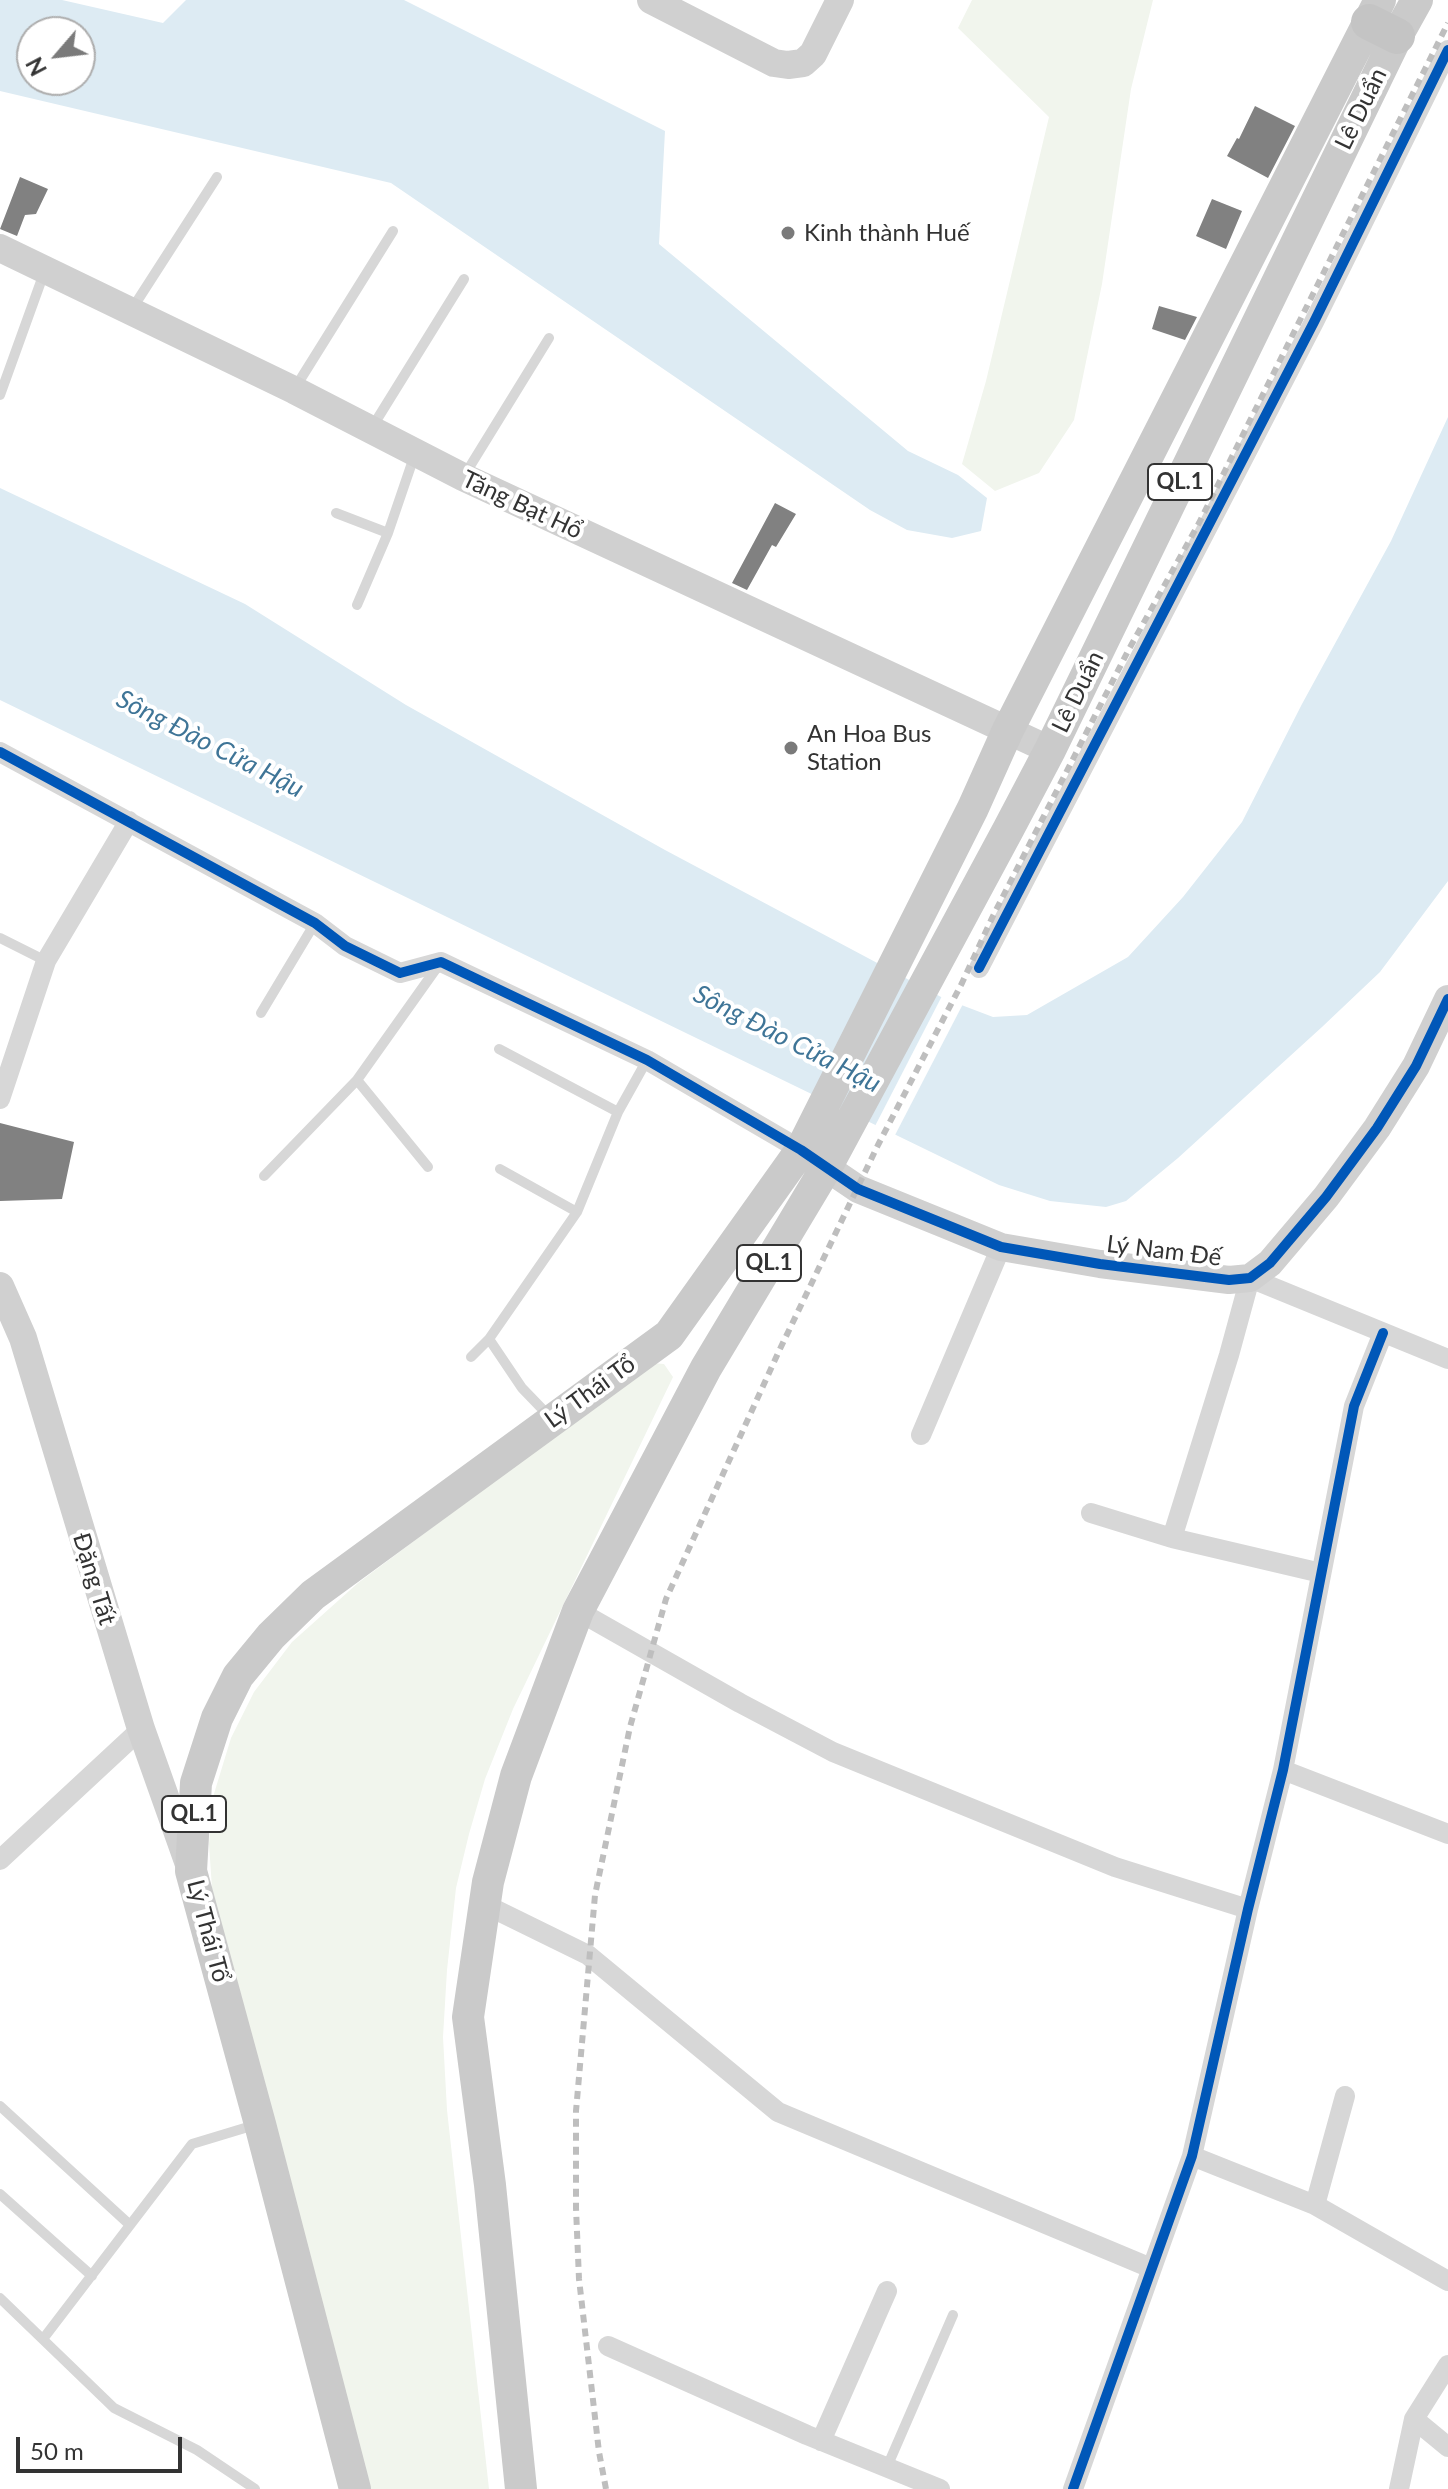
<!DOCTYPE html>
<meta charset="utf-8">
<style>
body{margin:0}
#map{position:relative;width:1448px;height:2489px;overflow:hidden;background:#fff;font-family:Lato,sans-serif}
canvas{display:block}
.north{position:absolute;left:16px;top:16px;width:80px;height:80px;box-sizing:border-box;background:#fff;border:2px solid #adadad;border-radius:50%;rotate:242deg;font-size:22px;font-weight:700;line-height:32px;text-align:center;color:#333}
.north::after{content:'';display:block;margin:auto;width:28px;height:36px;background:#7a7a7a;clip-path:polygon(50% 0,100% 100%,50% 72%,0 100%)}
.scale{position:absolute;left:16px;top:2437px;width:166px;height:36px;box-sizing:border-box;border:4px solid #333;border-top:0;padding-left:10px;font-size:24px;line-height:28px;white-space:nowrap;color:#333;-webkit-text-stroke:6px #fff;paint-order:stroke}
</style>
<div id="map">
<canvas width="1448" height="2489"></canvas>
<div class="north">N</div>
<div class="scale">50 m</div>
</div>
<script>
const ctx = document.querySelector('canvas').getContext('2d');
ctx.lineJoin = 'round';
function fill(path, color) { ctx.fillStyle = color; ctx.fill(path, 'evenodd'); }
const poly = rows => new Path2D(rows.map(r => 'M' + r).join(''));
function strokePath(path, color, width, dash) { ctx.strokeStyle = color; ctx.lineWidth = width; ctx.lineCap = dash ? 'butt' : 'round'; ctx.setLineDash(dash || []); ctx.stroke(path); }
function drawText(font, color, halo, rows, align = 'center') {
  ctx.font = font + ' Lato,sans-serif'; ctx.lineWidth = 8; ctx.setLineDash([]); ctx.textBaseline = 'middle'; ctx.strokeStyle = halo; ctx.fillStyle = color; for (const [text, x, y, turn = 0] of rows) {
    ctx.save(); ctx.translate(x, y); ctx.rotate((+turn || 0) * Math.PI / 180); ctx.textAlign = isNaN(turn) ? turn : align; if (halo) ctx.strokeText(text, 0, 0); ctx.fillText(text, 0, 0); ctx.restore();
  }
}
const green = poly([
 [972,0,1153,0,1131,89,1102,284,1074,420,1039,473,995,491,962,464,986,381,1049,117,958,28],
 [652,1363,664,1364,673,1377,513,1709,485,1779,469,1834,456,1888,447,1970,443,2037,447,2110,489,2489,367,2489,212,1888,209,1844,213,1797,231,1738,254,1692,292,1642,358,1583]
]);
const water = poly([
 [0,0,62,0,163,23,186,0,404,0,665,131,659,244,908,451,958,475,987,498,981,531,952,538,907,530,870,510,391,183,0,91],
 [80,32,80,80,32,80,32,32],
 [1448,417,1448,881,1380,972,1322,1027,1178,1158,1126,1201,1106,1207,1050,1201,999,1185,0,700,0,488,245,604,406,705,665,850,943,998,993,1017,1027,1015,1128,957,1183,897,1242,822,1302,704,1391,541]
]);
const pier = poly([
 [943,994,964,1002,894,1137,874,1128]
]);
const building = poly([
 [1255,106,1295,126,1268,178,1227,156,1237,138,1239,139],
 [20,177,48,189,36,214,25,215,17,236,0,229],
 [1212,199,1242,211,1226,249,1196,236],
 [1159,306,1197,317,1185,340,1152,329],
 [775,503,796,514,776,547,772,545,747,590,732,583],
 [0,1123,74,1142,62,1199,0,1201]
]);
const lane = poly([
 [132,309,217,177],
 [295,388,393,231],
 [0,395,44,273],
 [371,429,464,279],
 [464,476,549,338],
 [336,513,388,533],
 [357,605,388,533,415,454],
 [0,938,46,961],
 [261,1013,315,923],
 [499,1049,618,1112],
 [357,1080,428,1167],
 [500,1169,577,1212],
 [264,1176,357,1080,438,966],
 [489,1339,522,1388,549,1416],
 [471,1357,489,1339,577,1212,618,1112,647,1060],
 [0,2106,130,2225],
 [0,2194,92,2276],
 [0,2298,114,2408,197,2450,255,2489],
 [43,2339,192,2144,258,2124],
 [887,2467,953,2315]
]);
const street = poly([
 [0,752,315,923,345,946,400,973,441,962,647,1060,801,1150],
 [979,968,1314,322,1448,50],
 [0,1099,46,961,129,821],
 [921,1435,1001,1247],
 [1091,1513,1172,1538,1321,1573],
 [1172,1538,1229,1355,1250,1278,1448,1359],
 [578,1611,740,1703,833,1752,1115,1867,1248,1909],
 [1283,1770,1448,1834],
 [0,1860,141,1729],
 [484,1904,588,1955,778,2112,1151,2268],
 [1192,2156,1315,2205,1448,2281],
 [1315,2205,1345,2096],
 [608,2346,807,2435,940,2489],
 [1414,2419,1448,2447],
 [821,2441,887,2291],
 [1073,2489,1192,2156,1248,1909,1283,1770,1354,1406,1383,1333],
 [1399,2489,1414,2419,1448,2365]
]);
const secondary = poly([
 [651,0,774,63,788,65,803,63,813,54,840,0],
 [0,248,294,390,463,477,1050,750],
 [808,1155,858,1189,1001,1247,1100,1264,1229,1280,1250,1278,1270,1263,1326,1197,1377,1128,1416,1066,1448,999],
 [0,1286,23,1338,141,1729,190,1867]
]);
const primary = poly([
 [355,2489,260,2124,191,1871,196,1783,217,1718,238,1676,271,1636,313,1595,669,1335,801,1150,973,808,1008,730,1380,0],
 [521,2489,490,2185,468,2017,488,1882,516,1776,578,1611,706,1368,826,1168,1009,828,1050,750,1397,36,1417,0]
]);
const highway = poly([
 [1369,22,1397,36]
]);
const rail = poly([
 [606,2489,599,2452,579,2279,576,2208,576,2111,595,1895,630,1727,666,1599,779,1351,878,1145,962,983,993,916,1128,651,1199,523,1448,23]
]);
const cycleway = poly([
 [0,752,315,923,345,946,400,973,441,962,647,1060,801,1150,858,1189,1001,1247,1100,1264,1229,1280,1250,1278,1270,1263,1326,1197,1377,1128,1416,1066,1448,999],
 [979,968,1314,322,1448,50],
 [1073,2489,1192,2156,1248,1909,1283,1770,1354,1406,1383,1333]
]);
const markers = [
 [788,233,8,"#7a7a7a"],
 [791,748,8,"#7a7a7a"]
];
const shields = [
 [1180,482,64],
 [769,1263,64],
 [194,1814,64]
];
const shieldNames = [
 ["QL.1",1180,482],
 ["QL.1",769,1263],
 ["QL.1",194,1814]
];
const streetNames = [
 ["Lê Duẩn",1361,109,-64],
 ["Tăng Bạt Hổ",522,505,25],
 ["Lê Duẩn",1078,692,-64],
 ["Lý Nam Đế",1164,1251,7],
 ["Lý Thái Tổ",590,1392,-36],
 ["Đặng Tất",94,1579,73],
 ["Lý Thái Tổ",208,1931,75]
];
const poiNames = [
 ["Kinh thành Huế",804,233],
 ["An Hoa Bus",807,734],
 ["Station",807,762]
];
const waterNames = [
 ["Sông Đào Cửa Hậu",210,744,27],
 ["Sông Đào Cửa Hậu",787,1039,27]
];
fill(green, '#f1f5ed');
fill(water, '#ddebf3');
fill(pier, '#fff');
fill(building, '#818181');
strokePath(lane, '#d7d7d7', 10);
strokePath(street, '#d7d7d7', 20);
strokePath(secondary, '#d0d0d0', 28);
strokePath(primary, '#cacaca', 32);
strokePath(highway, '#c4c4c4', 36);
strokePath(rail, '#bebebe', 6, [8, 6]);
strokePath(cycleway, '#0057b8', 10);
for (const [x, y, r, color] of markers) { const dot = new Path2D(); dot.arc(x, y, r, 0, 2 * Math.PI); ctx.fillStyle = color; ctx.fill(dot); strokePath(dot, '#fff', 3); }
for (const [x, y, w] of shields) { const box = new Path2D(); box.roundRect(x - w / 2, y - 18, w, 36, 6); ctx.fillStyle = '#fff'; ctx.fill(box); strokePath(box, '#333', 2); }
drawText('bold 22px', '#333', null, shieldNames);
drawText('24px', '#333', '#fff', streetNames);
drawText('24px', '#333', '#fff', poiNames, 'left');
drawText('italic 26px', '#3f7597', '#fff', waterNames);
</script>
